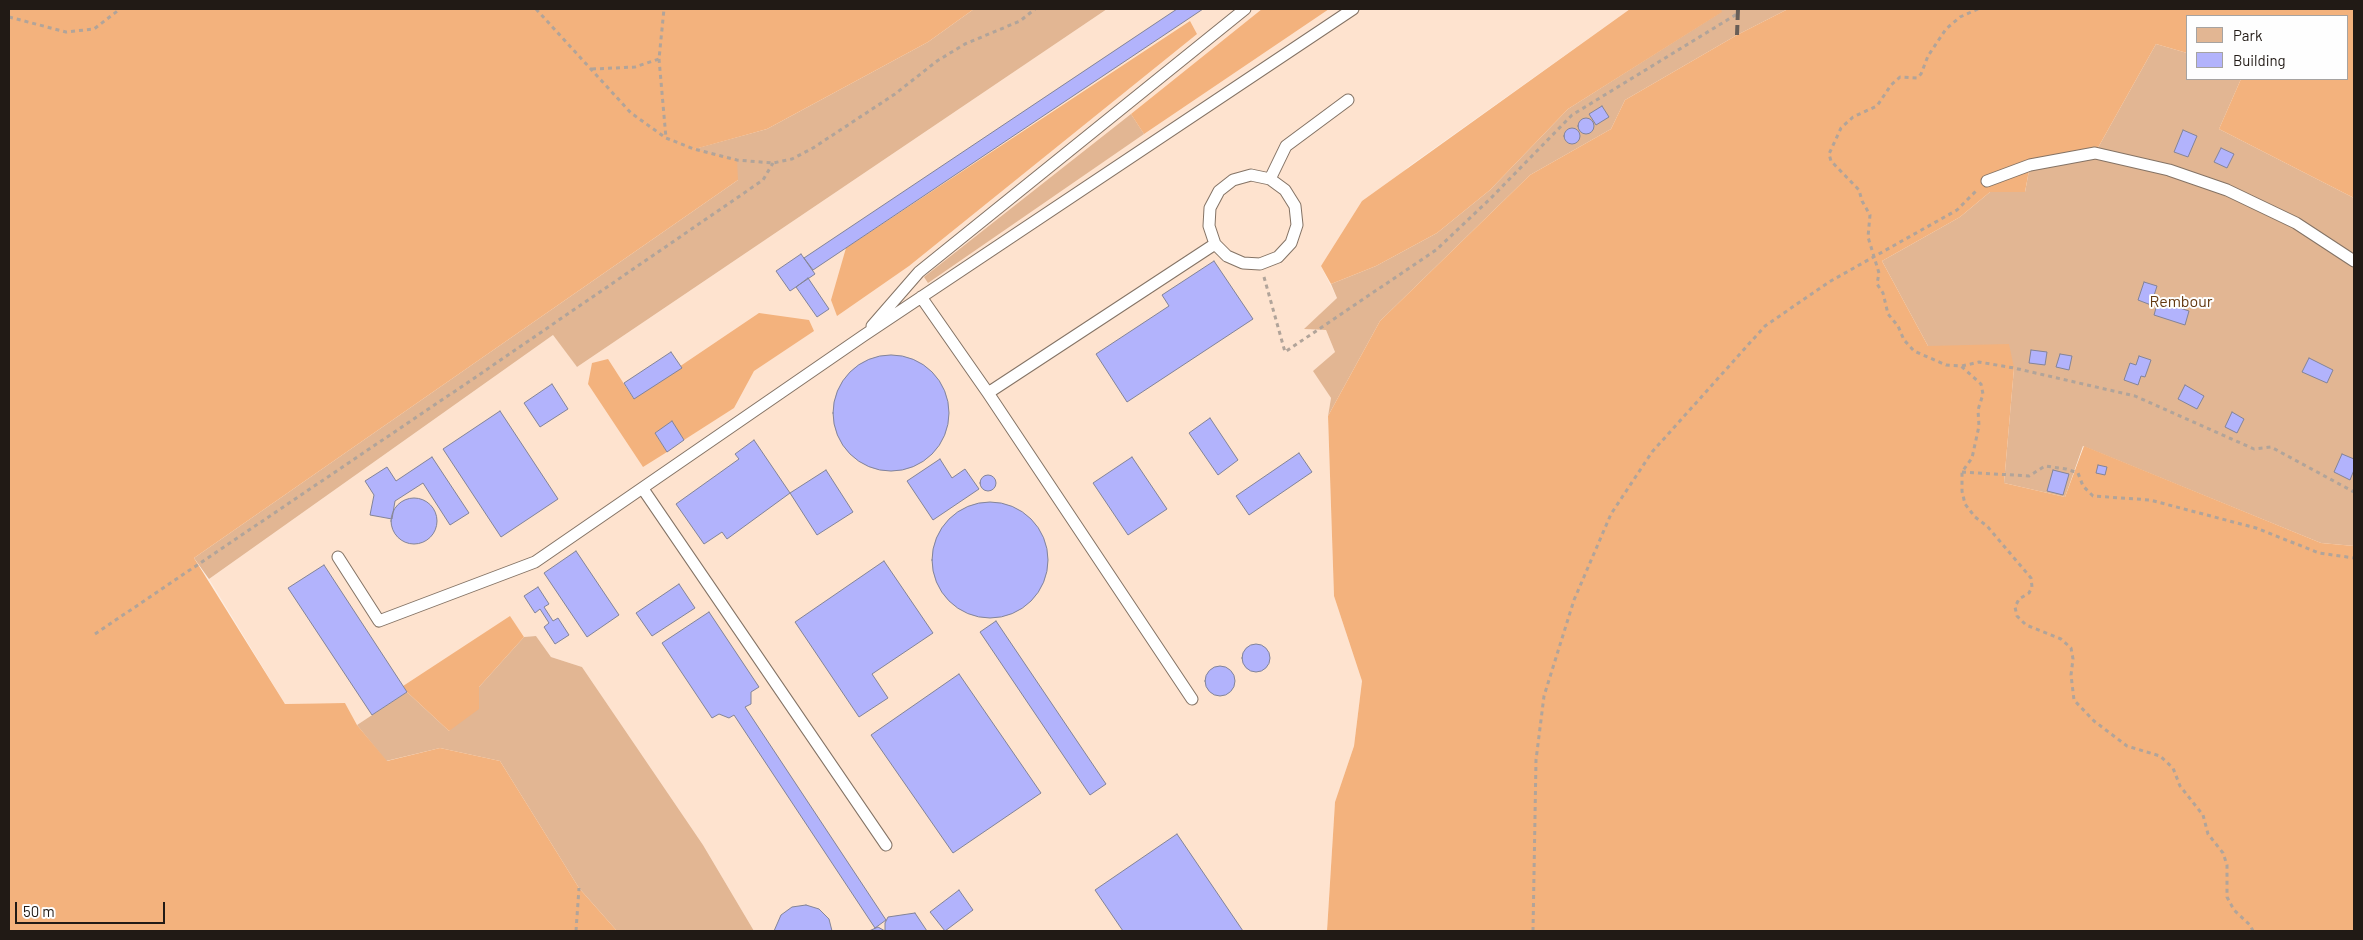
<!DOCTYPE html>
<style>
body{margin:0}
#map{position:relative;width:2363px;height:940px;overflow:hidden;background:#fdede1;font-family:Barlow,sans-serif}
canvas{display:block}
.frame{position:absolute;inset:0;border:10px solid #211a15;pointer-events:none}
.legend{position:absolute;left:2186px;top:15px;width:162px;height:65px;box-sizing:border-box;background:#fefefe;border:1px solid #a6a3a1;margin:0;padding:6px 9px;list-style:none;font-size:15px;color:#211a15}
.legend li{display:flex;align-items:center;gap:10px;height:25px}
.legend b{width:25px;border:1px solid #a6a3a1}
.scale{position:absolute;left:15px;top:902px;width:150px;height:22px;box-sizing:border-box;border:2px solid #211a15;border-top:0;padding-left:6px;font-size:15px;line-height:18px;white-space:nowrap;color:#211a15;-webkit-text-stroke:4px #fefefe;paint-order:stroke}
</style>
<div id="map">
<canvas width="2363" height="940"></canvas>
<div class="frame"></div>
<ul class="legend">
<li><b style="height:14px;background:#e2b693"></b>Park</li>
<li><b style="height:14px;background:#b2b3fc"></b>Building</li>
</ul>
<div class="scale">50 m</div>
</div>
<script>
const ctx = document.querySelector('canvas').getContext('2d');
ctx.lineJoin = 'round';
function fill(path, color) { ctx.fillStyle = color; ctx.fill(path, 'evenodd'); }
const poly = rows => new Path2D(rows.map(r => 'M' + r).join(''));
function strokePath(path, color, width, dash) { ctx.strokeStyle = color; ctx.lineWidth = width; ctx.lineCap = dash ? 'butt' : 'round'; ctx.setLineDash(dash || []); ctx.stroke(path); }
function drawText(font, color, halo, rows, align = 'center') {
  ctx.font = font + ' Barlow,sans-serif'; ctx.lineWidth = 4; ctx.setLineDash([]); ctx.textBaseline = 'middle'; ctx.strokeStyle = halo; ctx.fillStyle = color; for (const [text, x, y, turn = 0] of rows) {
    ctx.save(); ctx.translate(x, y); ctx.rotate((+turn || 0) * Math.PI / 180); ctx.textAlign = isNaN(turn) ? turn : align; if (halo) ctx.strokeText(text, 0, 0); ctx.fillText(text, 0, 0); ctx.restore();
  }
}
const built = poly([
 [1107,9,1630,9,1408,167,1321,266,1337,298,1305,329,1326,330,1335,352,1314,371,1331,398,1328,416,1334,596,1362,681,1354,746,1335,802,1327,931,754,931,703,845,582,667,551,657,536,636,524,637,510,617,403,686,407,692,357,725,345,703,285,704,209,579,553,335,577,367]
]);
const green = poly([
 [974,9,1107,9,577,367,553,335,209,579,194,558,738,180,694,149,767,129,928,42],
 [1721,9,1788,9,1737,35,1625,100,1611,129,1530,175,1380,321,1328,416,1331,398,1313,371,1335,352,1326,330,1304,329,1337,298,1331,284,1376,266,1437,233,1490,190,1568,109,1721,12],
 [2156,44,2187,53,2187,79,2241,79,2219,129,2354,198,2354,546,2321,543,2083,446,2065,497,2004,483,2014,368,1928,346,1882,261,1960,217,1990,192,2025,192,2030,165,2095,153],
 [1131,114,1144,134,928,283,924,277],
 [536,636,551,657,582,667,703,845,754,931,617,931,579,888,500,761,440,748,386,761,357,725,407,692,449,731,479,687,524,637]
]);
const forest = poly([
 [9,9,974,9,928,42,767,129,695,149,737,160,738,180,194,558,285,704,345,703,357,725,387,761,440,748,500,761,579,888,617,931,9,931],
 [1262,9,1329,9,1144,134,1131,114],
 [1630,9,1721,9,1722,12,1568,109,1490,190,1437,233,1376,266,1331,284,1321,266,1362,201],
 [1788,9,2354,9,2354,198,2219,129,2241,79,2347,79,2347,16,2187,16,2187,53,2156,44,2095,153,2030,165,2025,192,1990,192,1960,217,1882,261,1928,346,2009,344,2014,368,2004,483,2065,497,2084,446,2321,543,2354,546,2354,931,1327,931,1335,802,1354,746,1362,681,1334,596,1328,416,1380,321,1530,175,1611,129,1625,100,1737,35],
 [1190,21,1197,34,909,266,837,316,831,300,846,248],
 [759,313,809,320,814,331,754,371,734,408,684,440,672,422,655,433,667,452,643,467,588,384,592,363,608,359,633,398],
 [510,616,524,637,479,687,479,709,449,731,407,692,403,686]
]);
const building = poly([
 [1177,9,1203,9,813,270,804,258,1177,9],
 [1602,106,1609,117,1596,125,1589,114,1602,106],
 '1578 126a8 8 0 1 1 16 0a8 8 0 1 1-16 0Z',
 '1564 136a8 8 0 1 1 16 0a8 8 0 1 1-16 0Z',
 [2183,130,2197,136,2188,157,2174,152,2183,130],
 [2221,148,2234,154,2227,168,2214,162,2221,148],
 [801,254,815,274,790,291,776,271,801,254],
 [1214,261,1253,319,1127,402,1096,354,1169,306,1162,295,1214,261],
 [808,278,829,309,817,317,796,287,808,278],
 [2144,282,2157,286,2151,305,2138,300,2144,282],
 [2158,301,2189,311,2185,325,2154,315,2158,301],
 [2031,350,2047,352,2045,365,2029,363,2031,350],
 [671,352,682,368,634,399,624,383,671,352],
 [2060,354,2072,356,2069,370,2056,367,2060,354],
 '833 413a58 58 0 1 1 116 0a58 58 0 1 1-116 0Z',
 [2139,356,2151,360,2145,377,2141,376,2138,385,2124,380,2130,363,2136,365,2139,356],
 [2309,358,2333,370,2327,383,2302,372,2309,358],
 [552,384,568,409,540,427,524,403,552,384],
 [2185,385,2204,396,2197,409,2178,399,2185,385],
 [500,411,558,499,501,537,443,449,500,411],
 [2232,412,2244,419,2237,433,2225,427,2232,412],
 [1210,418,1238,460,1218,475,1189,433,1210,418],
 [672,421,684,440,667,452,655,433,672,421],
 [754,440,790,493,727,539,722,532,704,544,676,504,739,459,735,454,754,440],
 [1299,453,1312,472,1249,515,1236,496,1299,453],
 [2342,454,2354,459,2354,470,2350,480,2334,472,2342,454],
 [432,457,469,513,450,525,423,483,395,501,392,519,370,515,374,495,365,481,387,467,396,481,432,457],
 [1132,457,1167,509,1128,535,1093,483,1132,457],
 [940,459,952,478,965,469,979,489,933,520,907,481,940,459],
 [2098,465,2107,467,2105,475,2096,473,2098,465],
 [826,470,853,512,817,535,790,493,826,470],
 [2053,470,2069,474,2063,495,2047,491,2053,470],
 '980 483a8 8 0 1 1 16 0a8 8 0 1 1-16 0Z',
 '391 521a23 23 0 1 1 46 0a23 23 0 1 1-46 0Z',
 '932 560a58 58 0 1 1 116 0a58 58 0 1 1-116 0Z',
 [576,551,619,615,587,637,544,573,576,551],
 [884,561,933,633,872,674,888,698,859,717,795,622,884,561],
 [324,565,407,692,372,715,288,588,324,565],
 [679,584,695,608,652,636,636,613,679,584],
 [538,587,549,604,544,607,553,621,558,618,569,635,555,644,544,627,549,623,540,609,535,613,524,596,538,587],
 [709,612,759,687,751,692,751,704,745,707,886,920,875,928,734,715,729,718,719,714,712,718,662,643,709,612],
 [996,621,1106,784,1090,795,980,632,996,621],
 '1242 658a14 14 0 1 1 28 0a14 14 0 1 1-28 0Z',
 '1205 681a15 15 0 1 1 30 0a15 15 0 1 1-30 0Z',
 [959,674,1041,793,953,853,871,735,959,674],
 [1177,834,1243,931,1123,931,1095,890,1177,834],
 [959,890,973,910,945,931,930,912,959,890],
 [806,905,819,909,829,919,832,931,774,931,781,915,792,907,806,905],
 [915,913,927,931,869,931,878,927,885,931,885,923,888,917,915,913]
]);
const path = poly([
 [536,9,631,113,666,138,694,149,737,160,773,163,792,159,813,148,895,94,937,61,965,44,1020,21,1035,9],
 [1978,9,1960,17,1946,29,1928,56,1921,74,1917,78,1900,77,1891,85,1877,106,1853,117,1841,128,1829,154,1831,161,1859,190,1862,201,1870,215,1868,237,1879,273,1877,284,1883,293,1888,314,1898,326,1904,340,1914,351,1946,365,1961,366,1981,384,1983,394,1978,410,1979,426,1972,458,1962,472,1962,491,1965,504,1975,517,1987,526,2031,578,2032,587,2029,593,2019,599,2015,607,2017,616,2026,625,2061,639,2071,648,2073,659,2071,675,2074,700,2094,721,2127,746,2160,756,2173,768,2180,786,2203,815,2208,834,2223,853,2227,865,2227,897,2234,910,2250,925,2253,931],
 [9,17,66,32,94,29,120,9],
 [659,59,666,138],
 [592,69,635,67,659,59,664,9],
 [1264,277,1285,352,1436,250,1490,199,1572,115,1737,14],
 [1962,366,1979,362,2014,368,2135,396,2254,449,2271,447,2354,492],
 [1962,472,2029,476,2045,466,2066,469,2078,473,2083,486,2093,496,2150,500,2256,528,2319,553,2354,558],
 [95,634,470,381,763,180,773,163],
 [576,931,579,888],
 [1533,931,1536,760,1544,696,1574,600,1611,514,1652,452,1765,326,1829,282,1957,210,1976,191]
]);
const lane = poly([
 [1270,179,1286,146,1348,100],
 [1987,181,2030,165,2095,153,2169,170,2227,190,2296,223,2354,261],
 [921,297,988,393,1192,699],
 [872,326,919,272,1245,9],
 [988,393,1215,244,1209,226,1210,208,1219,191,1233,180,1251,175,1270,179,1285,190,1295,206,1297,225,1291,243,1278,257,1260,264,1243,263,1227,256,1215,244],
 [643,489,886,845],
 [338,557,379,621,535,562,863,336,1353,9]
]);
const rail = poly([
 [1737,35,1738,9]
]);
const parkNames = [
 ["Rembour",2181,302]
];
fill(built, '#fee3cf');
fill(green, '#e2b693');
fill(forest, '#f3b27d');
fill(building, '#b2b3fc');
strokePath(building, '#838498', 1);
strokePath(lane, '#847365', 13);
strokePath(path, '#b1a49a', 3, [4, 4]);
strokePath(lane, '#fff', 11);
strokePath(rail, '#685e57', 4, [10, 5]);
drawText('16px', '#643911', '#fefefe', parkNames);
</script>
